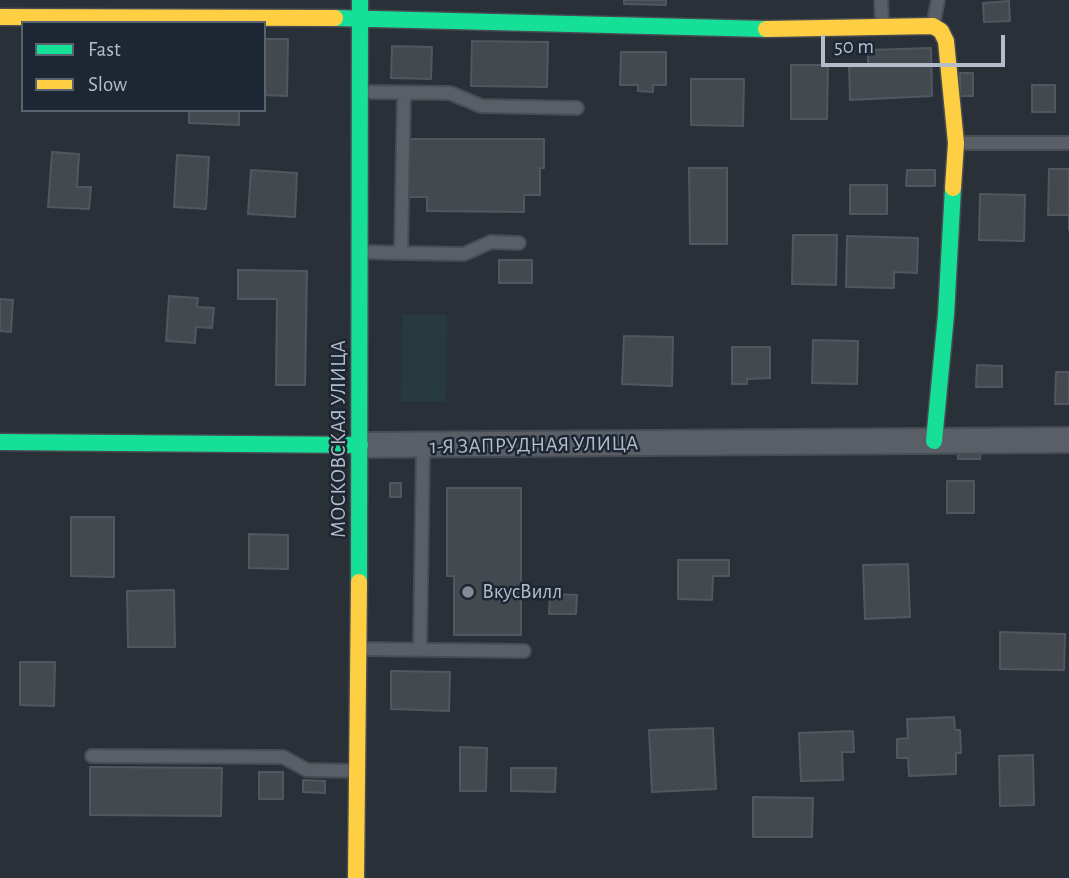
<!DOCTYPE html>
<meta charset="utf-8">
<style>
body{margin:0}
#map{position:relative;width:1069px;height:878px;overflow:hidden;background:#2a3038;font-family:"Alegreya Sans",sans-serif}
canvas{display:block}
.legend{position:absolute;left:21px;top:21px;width:245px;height:91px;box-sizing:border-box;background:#1d2633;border:2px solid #59626f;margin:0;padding:9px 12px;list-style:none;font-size:21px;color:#b4bcc9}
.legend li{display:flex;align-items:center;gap:14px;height:35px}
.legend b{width:35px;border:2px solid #59626f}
.scale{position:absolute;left:821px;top:35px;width:184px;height:32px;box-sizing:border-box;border:4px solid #b4bcc9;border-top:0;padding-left:9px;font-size:21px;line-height:24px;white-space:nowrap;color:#b4bcc9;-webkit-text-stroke:5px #1d2633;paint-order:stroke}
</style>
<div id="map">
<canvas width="1069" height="878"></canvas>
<ul class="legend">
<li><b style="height:9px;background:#16e098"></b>Fast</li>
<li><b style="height:9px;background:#ffcf43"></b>Slow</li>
</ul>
<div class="scale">50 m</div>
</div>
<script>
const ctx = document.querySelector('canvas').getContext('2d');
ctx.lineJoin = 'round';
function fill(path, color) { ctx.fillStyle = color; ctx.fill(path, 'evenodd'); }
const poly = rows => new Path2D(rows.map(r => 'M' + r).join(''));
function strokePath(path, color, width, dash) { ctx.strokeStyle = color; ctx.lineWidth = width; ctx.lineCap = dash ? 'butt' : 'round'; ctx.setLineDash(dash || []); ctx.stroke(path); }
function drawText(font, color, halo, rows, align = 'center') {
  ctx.font = font + ' "Alegreya Sans",sans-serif'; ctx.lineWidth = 5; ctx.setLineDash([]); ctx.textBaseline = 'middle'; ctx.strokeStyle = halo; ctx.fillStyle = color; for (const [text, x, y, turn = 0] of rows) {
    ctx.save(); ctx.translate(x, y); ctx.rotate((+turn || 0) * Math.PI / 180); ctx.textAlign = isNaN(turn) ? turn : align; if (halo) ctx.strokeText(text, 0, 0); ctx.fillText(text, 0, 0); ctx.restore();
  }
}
const green = poly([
 [402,314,447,315,446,402,401,401]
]);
const building = poly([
 [624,0,666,0,666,5,624,4,624,0],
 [1009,1,1010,21,984,22,983,3,1009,1],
 [264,39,288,39,287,96,264,95,264,39],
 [472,41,548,42,547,87,471,86,472,41],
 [392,46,432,47,431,79,391,78,392,46],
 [931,48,932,96,850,100,849,65,868,65,868,50,931,48],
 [621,52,666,52,666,85,653,85,653,92,638,91,638,85,620,85,621,52],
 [791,65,828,65,827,119,791,119,791,65],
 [960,73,973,73,973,96,960,96,960,73],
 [691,79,744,79,743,126,691,125,691,79],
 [1032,85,1055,85,1055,112,1032,112,1032,85],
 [189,110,239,110,239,125,189,123,189,110],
 [408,139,544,139,544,168,540,168,540,195,524,195,524,212,427,211,427,197,408,197,408,139],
 [52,152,79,154,77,187,91,187,89,209,48,207,52,152],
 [177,155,209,157,206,209,174,207,177,155],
 [689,168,727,168,727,244,690,244,689,168],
 [1049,169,1069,169,1069,230,1069,215,1048,215,1049,169],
 [251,170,297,173,295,217,248,214,251,170],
 [907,170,935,170,935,186,906,186,907,170],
 [850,185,887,185,887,214,850,214,850,185],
 [980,194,1025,195,1024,241,979,240,980,194],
 [793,235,837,235,836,285,792,284,793,235],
 [847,236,918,238,917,273,894,272,894,288,846,287,847,236],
 [499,260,532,260,532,283,499,283,499,260],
 [238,270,307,271,305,385,276,385,277,299,238,299,238,270],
 [169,296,198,298,197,307,214,308,212,328,196,327,195,343,166,341,169,296],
 [0,299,13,300,11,332,0,331,0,299],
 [624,336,673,337,672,386,622,384,624,336],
 [813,340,858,341,857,384,812,383,813,340],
 [732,347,770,347,770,378,747,379,747,384,732,384,732,347],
 [977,365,1002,366,1002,387,976,387,977,365],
 [1056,372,1069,372,1069,404,1055,404,1056,372],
 [958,448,981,448,980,459,958,459,958,448],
 [947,481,974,481,974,513,947,513,947,481],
 [390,483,401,483,401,497,390,497,390,483],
 [447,488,521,488,521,635,454,635,454,576,447,576,447,488],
 [71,517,114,517,114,577,71,576,71,517],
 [249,534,288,535,288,569,249,568,249,534],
 [678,560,729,560,729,576,713,576,712,600,678,599,678,560],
 [908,564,910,617,865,619,863,565,908,564],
 [174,590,175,647,128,647,127,591,174,590],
 [550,594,577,595,576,614,549,614,550,594],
 [1000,632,1065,634,1064,670,1000,669,1000,632],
 [20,662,55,662,54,706,20,705,20,662],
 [391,671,450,672,449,711,391,709,391,671],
 [954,717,955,730,960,730,961,753,956,753,956,774,909,776,908,758,897,758,897,739,908,738,907,719,954,717],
 [713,728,716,789,652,792,649,730,713,728],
 [853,731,854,752,842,752,843,780,801,781,799,733,853,731],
 [460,747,487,748,486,791,460,791,460,747],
 [1033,755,1034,805,1000,806,999,756,1033,755],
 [90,767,222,768,221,816,90,815,90,767],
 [511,768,556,768,555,792,511,791,511,768],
 [259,772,283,772,283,799,259,799,259,772],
 [303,780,325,781,325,793,303,792,303,780],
 [753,797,813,798,812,837,753,837,753,797]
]);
const lane = poly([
 [881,0,882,24],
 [933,26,938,0],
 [364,92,450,93,481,106,577,108],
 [957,143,1069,143],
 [364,252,401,253,404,93],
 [401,253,464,254,491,242,519,243],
 [362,649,524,651],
 [420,650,423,446],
 [92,756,283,757,307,770,357,771]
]);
const street = poly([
 [360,445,1069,440]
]);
const fast = poly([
 [335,18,766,29],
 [934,441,946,315,953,188],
 [0,442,360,445],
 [359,582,360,0]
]);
const slow = poly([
 [0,17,335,18],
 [766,29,933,26,941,31,946,41,956,143,953,188],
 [356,878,359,582]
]);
const markers = [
 [468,592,7,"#848b96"]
];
const streetNames = [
 ["МОСКОВСКАЯ УЛИЦА",339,439,-90],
 ["1-Я ЗАПРУДНАЯ УЛИЦА",534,445,-1]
];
const poiNames = [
 ["ВкусВилл",482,592]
];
fill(green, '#273a3e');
fill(building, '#444950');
strokePath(building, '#52575f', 2);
strokePath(lane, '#484c53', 16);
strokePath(street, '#484c53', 28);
strokePath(fast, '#484c53', 19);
strokePath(slow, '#484c53', 19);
strokePath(lane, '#5a5e66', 12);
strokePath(street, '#5a5e66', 24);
strokePath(fast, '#16e098', 16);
strokePath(slow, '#ffcf43', 16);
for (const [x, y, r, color] of markers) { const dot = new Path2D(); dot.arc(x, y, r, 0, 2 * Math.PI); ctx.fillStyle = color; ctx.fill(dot); strokePath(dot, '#1d2633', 2.5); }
drawText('21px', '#b4bcc9', '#1d2633', streetNames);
drawText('21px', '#b4bcc9', '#1d2633', poiNames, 'left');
</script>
